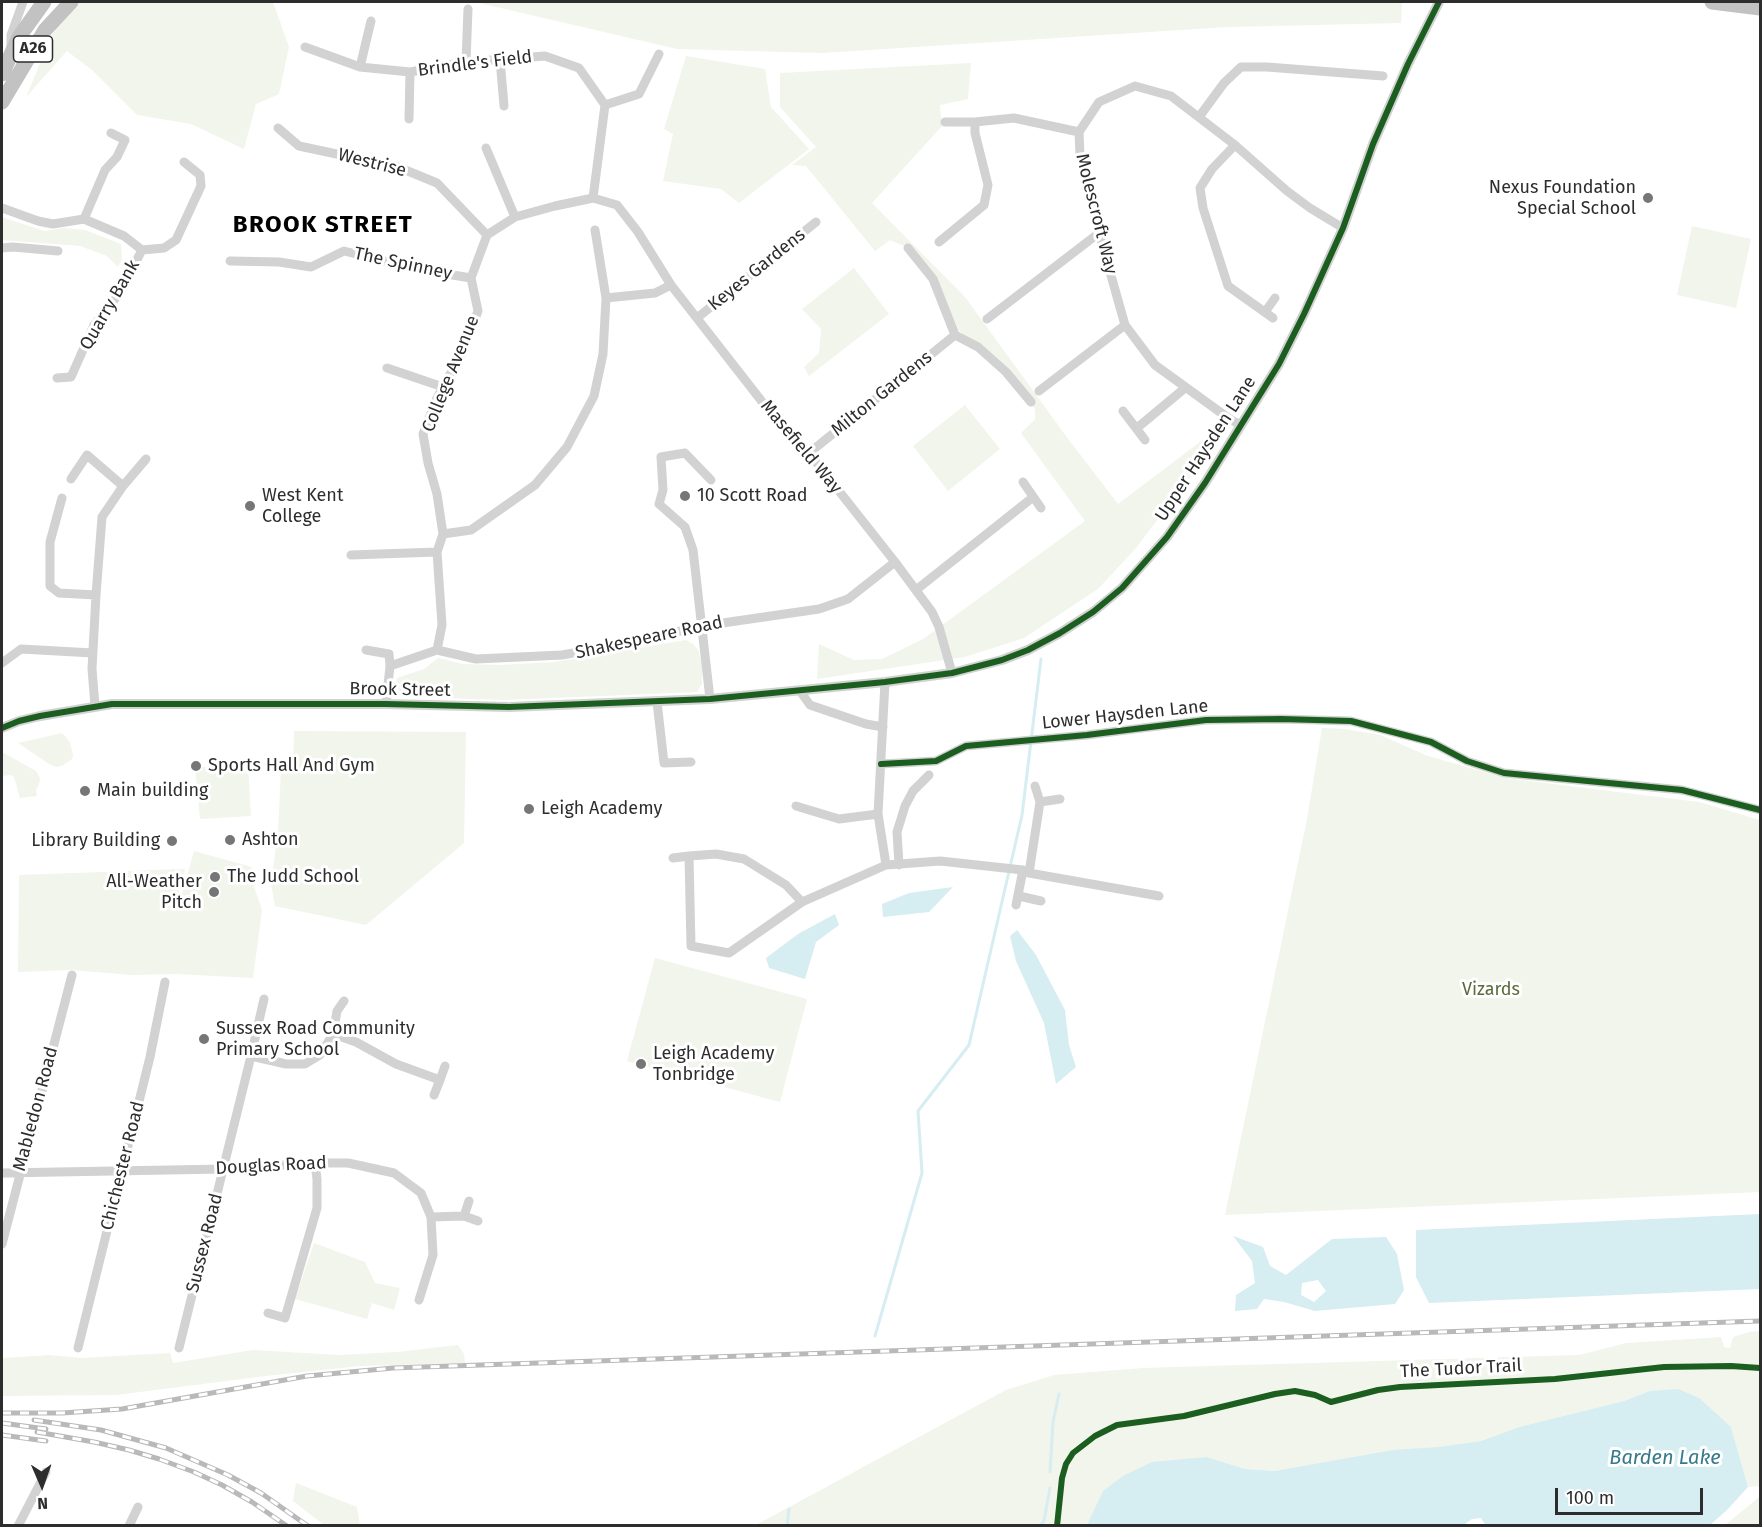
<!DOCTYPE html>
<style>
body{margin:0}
#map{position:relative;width:1762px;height:1527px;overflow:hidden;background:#fff;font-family:"Fira Sans",sans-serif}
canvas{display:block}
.frame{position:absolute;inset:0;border:3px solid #2d2d2d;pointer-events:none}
.north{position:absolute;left:12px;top:1455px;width:60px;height:60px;-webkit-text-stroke:4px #fff;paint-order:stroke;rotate:178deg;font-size:16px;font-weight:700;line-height:24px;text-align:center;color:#2d2d2d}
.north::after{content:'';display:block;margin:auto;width:21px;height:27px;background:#2d2d2d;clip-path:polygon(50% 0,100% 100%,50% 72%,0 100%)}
.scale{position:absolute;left:1555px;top:1488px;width:148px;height:27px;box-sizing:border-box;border:3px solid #2d2d2d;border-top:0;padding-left:8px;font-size:18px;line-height:21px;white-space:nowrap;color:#2d2d2d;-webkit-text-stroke:4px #fff;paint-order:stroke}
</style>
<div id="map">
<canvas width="1762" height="1527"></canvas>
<div class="frame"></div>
<div class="north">N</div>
<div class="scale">100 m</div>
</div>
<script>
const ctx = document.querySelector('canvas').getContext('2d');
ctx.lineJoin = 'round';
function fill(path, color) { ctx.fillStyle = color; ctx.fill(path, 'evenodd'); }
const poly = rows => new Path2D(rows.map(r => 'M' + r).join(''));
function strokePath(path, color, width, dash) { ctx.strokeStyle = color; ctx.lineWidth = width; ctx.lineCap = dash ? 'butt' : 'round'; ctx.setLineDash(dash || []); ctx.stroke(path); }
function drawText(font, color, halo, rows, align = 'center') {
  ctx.font = font + ' "Fira Sans",sans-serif'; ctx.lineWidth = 6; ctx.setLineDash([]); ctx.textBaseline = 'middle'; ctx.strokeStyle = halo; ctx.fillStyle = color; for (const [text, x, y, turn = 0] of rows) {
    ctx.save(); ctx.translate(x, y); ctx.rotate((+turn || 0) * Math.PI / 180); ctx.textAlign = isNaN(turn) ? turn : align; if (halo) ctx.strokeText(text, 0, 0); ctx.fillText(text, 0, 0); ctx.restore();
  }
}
const green = poly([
 [80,2,273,2,289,47,279,94,256,104,244,149,191,124,137,115,92,70,67,51,26,97,52,35,73,6],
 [475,2,1402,2,1401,23,1228,27,822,53,677,49],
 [686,56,765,69,771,107,809,149,739,203,721,189,663,181,673,134,664,129],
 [971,63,968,99,940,105,942,126,872,203,965,297,1066,436,1118,504,1221,426,1219,439,1136,548,1098,589,1024,638,965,657,817,679,819,644,854,660,882,659,923,639,1085,521,1021,433,1035,419,1035,410,1031,402,978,347,957,329,933,279,908,248,890,240,875,251,806,166,792,165,816,147,780,107,780,73],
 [2,217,44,231,64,228,85,230,121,244,122,259,118,267,107,256,80,246,2,240],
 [1692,226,1751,239,1736,308,1677,295],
 [854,268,889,314,809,376,804,367,819,353,821,329,802,309],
 [965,405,1000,449,948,491,913,446],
 [686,640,693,644,699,651,702,667,702,684,697,692,505,700,469,699,405,696,395,686,397,678,424,669,438,658,463,664,500,665,555,662],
 [1322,728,1345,729,1380,735,1428,756,1505,778,1699,802,1760,820,1760,1192,1225,1215,1307,819],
 [294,731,466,732,464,843,366,925,275,906,271,883,278,833,281,770,293,769],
 [62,733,70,742,73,755,72,759,62,766,56,767,49,764,18,743],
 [2,752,36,771,40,778,39,784,36,790,37,796,20,798,14,777,11,775,2,776],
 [248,763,251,816,200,819,195,768],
 [194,851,252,867,250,875,262,910,253,978,176,974,131,975,71,970,18,972,19,875,185,869,175,907,178,909],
 [655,958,807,999,780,1102,627,1061],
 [314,1243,365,1262,375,1283,400,1288,394,1310,372,1303,367,1319,295,1299],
 [1760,1331,1760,1486,1748,1487,1731,1427,1650,1391,1624,1401,1519,1427,1481,1441,1438,1447,1275,1471,1245,1469,1207,1457,1088,1522,1087,1525,754,1526,1006,1390,1054,1375,1143,1368,1579,1355,1626,1343,1721,1337,1724,1347,1730,1348,1733,1337,1749,1332],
 [458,1345,464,1354,465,1363,360,1366,266,1376,116,1395,2,1396,2,1358,50,1355,81,1358,170,1353,173,1363,253,1350,339,1355,397,1352],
 [296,1483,357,1507,360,1525,324,1525,293,1501],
 [1760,1496,1760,1525,1725,1525,1758,1498]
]);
const water = poly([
 [953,887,929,912,883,917,882,904,909,893],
 [835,914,839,925,816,942,805,979,769,968,766,958,798,934],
 [1017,930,1036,955,1065,1010,1069,1045,1076,1067,1056,1084,1044,1023,1016,961,1010,936],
 [1760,1214,1760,1289,1429,1303,1416,1277,1416,1230],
 [1233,1236,1263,1247,1270,1266,1286,1275,1332,1239,1386,1237,1397,1254,1404,1290,1395,1304,1315,1311,1284,1302,1264,1299,1257,1309,1235,1311,1236,1295,1255,1283,1252,1261],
 [1318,1280,1326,1291,1314,1302,1301,1295,1302,1283],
 [1678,1389,1699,1398,1731,1427,1748,1487,1727,1510,1710,1525,1486,1526,1481,1518,1472,1519,1466,1523,1466,1526,1087,1525,1103,1491,1123,1476,1152,1462,1207,1457,1245,1469,1275,1471,1393,1450,1438,1447,1481,1441,1519,1427,1624,1401,1650,1391]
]);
const stream = poly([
 [875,1336,922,1173,918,1111,969,1045,1022,815,1041,659],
 [1050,1472,1053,1422,1059,1394],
 [787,1526,789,1509],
 [1040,1526,1044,1521,1050,1488]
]);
const minor = poly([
 [305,47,360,67,410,72,466,62,545,56,579,68,605,105,593,198],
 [11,48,11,35,23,2],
 [500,59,504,106],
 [466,62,468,9],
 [360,67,371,21],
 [605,105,639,94,659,54],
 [1199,117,1224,83,1241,67,1267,67,1383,76],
 [409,119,410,72],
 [945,122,975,122,1014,118,1079,132],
 [278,128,299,146,398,167,437,183,487,235],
 [1235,145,1212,169,1200,188,1203,208,1228,286,1273,318],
 [486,148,515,217],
 [2,208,38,221,53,224,84,219,124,236,142,250,119,294,94,325,71,377,57,378],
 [84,219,105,170,117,157,125,140,111,133],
 [939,242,984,205,988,185,975,133,975,122],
 [2,248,13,247,58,251],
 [908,248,933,279,955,335,978,347,1006,372,1031,402],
 [142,250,164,248,176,240,201,186,200,175,184,162],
 [230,261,279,262,311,267,344,251,416,269,471,278],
 [606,298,655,293,671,285,767,408,809,453,895,562,932,612,939,627,952,673],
 [1265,312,1275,298],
 [697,318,816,222],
 [987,319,1099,233],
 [387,368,443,387],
 [1039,391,1125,325],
 [1123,411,1145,440],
 [1241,425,1231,420,1155,365,1125,325,1099,233,1080,156,1079,132,1099,102,1135,86,1171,96,1235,145,1287,191,1310,208,1343,228],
 [1137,428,1185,388],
 [809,453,955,335],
 [71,479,87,455,123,486],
 [1023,482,1041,508],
 [62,498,50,542,50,586,59,593,96,595],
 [443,534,437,494,428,463,423,434,436,400,464,349,478,311,471,278,487,235,515,217,555,206,593,198,617,205,638,232,671,285],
 [351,555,437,552],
 [916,590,1032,498],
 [366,650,389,654,390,666],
 [437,650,442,625,437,552,443,534,471,530,535,485,567,447,594,396,603,354,606,298,595,230],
 [2,663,21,649,93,653],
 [885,682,878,814,886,865],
 [800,691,810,705,866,724,883,727],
 [710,699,693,550,685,527,659,504,663,490,661,457,685,453,711,480],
 [657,702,664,763,691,762],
 [386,704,390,666,437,650,476,659,562,655,619,645,702,626,819,609,848,599,895,562],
 [95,706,92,669,96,595,102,517,123,486,146,459],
 [881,764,936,761,966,746,1087,735,1206,720,1281,719,1351,721,1431,742,1467,761,1504,773,1682,790,1760,810],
 [1040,802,1060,799],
 [796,806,839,819,878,814],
 [673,858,689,856],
 [899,865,897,832,905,806,913,791,929,775],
 [1029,873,1040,802,1035,786],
 [1019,896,1041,901],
 [802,902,786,885,744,859,716,854,689,856,691,946,729,953,802,902,886,865,940,861,1023,870,1029,873,1159,896],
 [1016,905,1023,870],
 [333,1034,337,1011,344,1001],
 [251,1056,286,1064,305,1064,320,1055,333,1034,356,1042,396,1064,440,1080,434,1095],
 [440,1080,445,1066],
 [2,1173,223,1169,315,1163,348,1163,394,1173,421,1193,431,1217,433,1255,419,1300],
 [464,1216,478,1221],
 [431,1217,464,1216,469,1201],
 [2,1244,72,975],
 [268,1313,285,1318,317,1208,317,1179,315,1163],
 [78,1348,150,1057,165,982],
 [179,1348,251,1056,264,999],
 [18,1526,46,1472],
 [129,1526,138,1507]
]);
const tertiary = poly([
 [2,728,19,721,40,716,112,704,386,704,509,707,710,699,885,682,952,673,1002,660,1028,650,1060,633,1093,612,1122,588,1167,537,1205,483,1279,364,1304,314,1343,228,1373,144,1408,64,1439,2]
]);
const trunk = poly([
 [1712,2,1760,8],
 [2,74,19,37,44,2],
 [2,102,45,30,71,2]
]);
const rail = poly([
 [2,1413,62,1413,122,1409,307,1376,393,1368,1760,1321],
 [34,1420,101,1430,166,1448,228,1475,261,1493,308,1526],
 [2,1423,46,1429],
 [37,1432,94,1442,129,1450,159,1459,194,1472,222,1485,252,1502,287,1526],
 [2,1435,46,1441]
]);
const cycleway = poly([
 [2,728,19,721,40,716,112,704,386,704,509,707,710,699,885,682,952,673,1002,660,1028,650,1060,633,1093,612,1122,588,1167,537,1205,483,1279,364,1304,314,1343,228,1373,144,1408,64,1439,2],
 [881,764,936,761,966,746,1087,735,1206,720,1281,719,1351,721,1431,742,1467,761,1504,773,1682,790,1760,810],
 [1057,1526,1062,1478,1066,1464,1073,1453,1095,1436,1117,1425,1184,1416,1275,1394,1295,1391,1315,1395,1331,1402,1378,1390,1400,1387,1555,1379,1664,1367,1731,1366,1760,1368]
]);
const markers = [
 [1648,198,6,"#767676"],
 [685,496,6,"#767676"],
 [250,506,6,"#767676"],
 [196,766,6,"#767676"],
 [85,791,6,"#767676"],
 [529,809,6,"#767676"],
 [230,840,6,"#767676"],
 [172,841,6,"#767676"],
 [215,877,6,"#767676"],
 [214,892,6,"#767676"],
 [204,1039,6,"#767676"],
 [641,1064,6,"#767676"]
];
const shields = [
 [33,49,39]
];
const shieldNames = [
 ["A26",33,49]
];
const streetNames = [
 ["Brindle's Field",475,64,-7],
 ["Westrise",372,163,14],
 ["Molescroft Way",1096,214,76],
 ["The Spinney",403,264,12],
 ["Keyes Gardens",757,270,-39],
 ["Quarry Bank",110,305,-60],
 ["College Avenue",451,374,-68],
 ["Milton Gardens",882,394,-39],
 ["Masefield Way",801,447,50],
 ["Upper Haysden Lane",1206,449,-57],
 ["Shakespeare Road",649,638,-12],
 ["Brook Street",400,690,1],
 ["Lower Haysden Lane",1125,715,-6],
 ["Mabledon Road",36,1109,-75],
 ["Chichester Road",123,1166,-76],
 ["Douglas Road",271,1166,-3],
 ["Sussex Road",205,1243,-76],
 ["The Tudor Trail",1461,1369,-3]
];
const poiNames = [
 ["Nexus Foundation",1636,188,"right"],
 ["Special School",1636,209,"right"],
 ["West Kent",262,496],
 ["College",262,517],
 ["10 Scott Road",697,496],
 ["Sports Hall And Gym",208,766],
 ["Main building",97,791],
 ["Leigh Academy",541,809],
 ["Ashton",242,840],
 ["Library Building",160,841,"right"],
 ["The Judd School",227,877],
 ["All-Weather",202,882,"right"],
 ["Pitch",202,903,"right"],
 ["Sussex Road Community",216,1029],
 ["Primary School",216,1050],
 ["Leigh Academy",653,1054],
 ["Tonbridge",653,1075]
];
const parkNames = [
 ["Vizards",1491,990]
];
const waterNames = [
 ["Barden Lake",1665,1458]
];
const districtNames = [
 ["BROOK STREET",323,225]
];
fill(green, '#f2f5eb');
fill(water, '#d6edf2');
strokePath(stream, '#d6edf2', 3);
strokePath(minor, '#d2d2d2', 9);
strokePath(tertiary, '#d2d2d2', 10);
strokePath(trunk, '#c2c2c2', 15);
strokePath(rail, '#b9b9b9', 5);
strokePath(rail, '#fff', 3, [9]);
strokePath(cycleway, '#1b5e20', 6);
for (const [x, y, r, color] of markers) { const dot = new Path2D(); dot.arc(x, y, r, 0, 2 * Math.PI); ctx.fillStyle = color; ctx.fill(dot); strokePath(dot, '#fff', 2); }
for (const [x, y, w] of shields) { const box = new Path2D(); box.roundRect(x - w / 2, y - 13, w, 26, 4.5); ctx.fillStyle = '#fff'; ctx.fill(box); strokePath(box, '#2d2d2d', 1.5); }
drawText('bold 16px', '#2d2d2d', null, shieldNames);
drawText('18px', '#2d2d2d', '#fff', streetNames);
drawText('18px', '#2d2d2d', '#fff', poiNames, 'left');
drawText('18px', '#596b39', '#fff', parkNames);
drawText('italic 20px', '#367a8c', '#fff', waterNames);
ctx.letterSpacing = '1.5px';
drawText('bold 24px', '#000', '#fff', districtNames);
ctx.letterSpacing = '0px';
</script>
